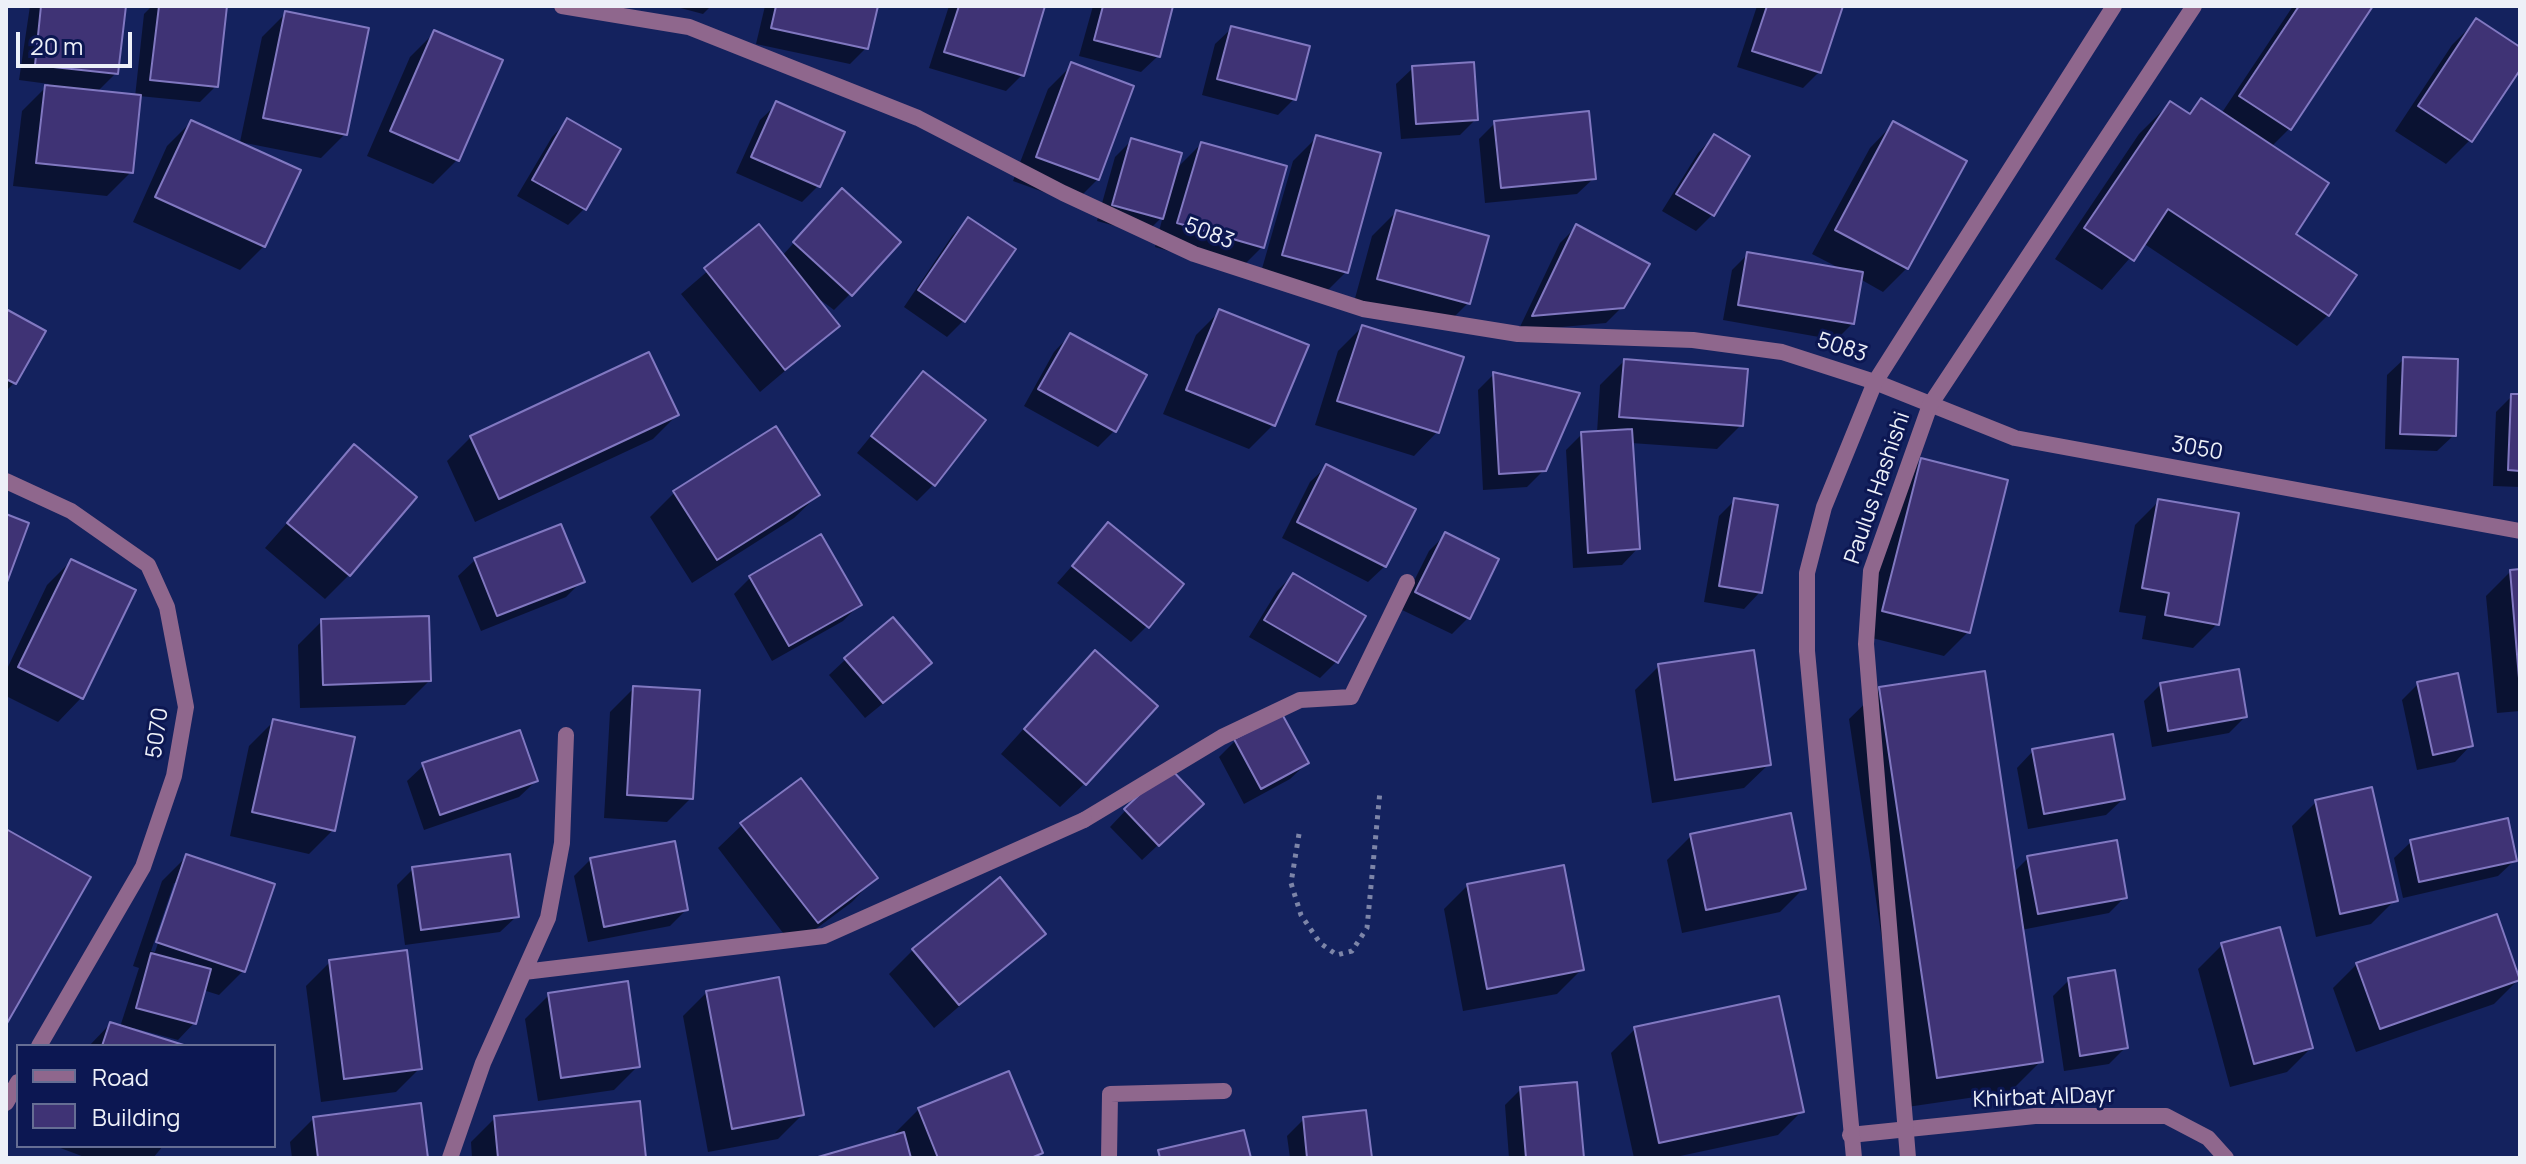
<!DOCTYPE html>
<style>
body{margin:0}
#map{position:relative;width:2526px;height:1164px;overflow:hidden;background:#14225e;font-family:Manrope,sans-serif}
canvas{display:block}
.frame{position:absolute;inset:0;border:8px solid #edf0f8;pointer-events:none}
.legend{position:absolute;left:16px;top:1044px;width:260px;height:104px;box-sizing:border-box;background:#0c1752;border:2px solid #666e94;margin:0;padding:10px 14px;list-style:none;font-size:24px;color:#edf0f8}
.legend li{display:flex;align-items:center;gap:16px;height:40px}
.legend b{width:40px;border:2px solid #666e94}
.scale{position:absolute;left:16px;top:32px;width:116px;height:36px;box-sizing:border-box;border:4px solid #edf0f8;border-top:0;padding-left:10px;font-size:24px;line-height:28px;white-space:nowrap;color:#edf0f8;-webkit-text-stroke:6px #0c1752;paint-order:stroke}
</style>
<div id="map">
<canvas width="2526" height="1164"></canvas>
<div class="frame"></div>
<ul class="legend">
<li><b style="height:10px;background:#8f678d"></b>Road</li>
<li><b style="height:22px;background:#3f3375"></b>Building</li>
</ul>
<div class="scale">20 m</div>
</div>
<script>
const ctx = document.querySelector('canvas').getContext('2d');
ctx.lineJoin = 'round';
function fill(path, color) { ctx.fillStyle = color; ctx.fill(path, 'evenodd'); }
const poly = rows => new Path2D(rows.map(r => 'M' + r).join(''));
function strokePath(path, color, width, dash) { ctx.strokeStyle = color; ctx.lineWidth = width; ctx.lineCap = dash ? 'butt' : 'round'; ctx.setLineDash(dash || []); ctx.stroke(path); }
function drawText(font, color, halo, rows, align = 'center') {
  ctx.font = font + ' Manrope,sans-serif'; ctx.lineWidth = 6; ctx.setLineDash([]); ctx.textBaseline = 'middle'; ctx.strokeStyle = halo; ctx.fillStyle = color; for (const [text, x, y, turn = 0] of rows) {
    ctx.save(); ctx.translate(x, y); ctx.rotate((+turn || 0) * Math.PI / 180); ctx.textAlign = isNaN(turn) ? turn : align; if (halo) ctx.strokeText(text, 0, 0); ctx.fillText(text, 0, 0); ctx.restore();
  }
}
const shadow = poly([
 [30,6,124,6,116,73,97,92,135,97,144,14,152,6,225,6,216,86,200,102,139,96,131,172,107,196,13,186,22,111,49,84,19,80],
 [673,6,711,6,703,14],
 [765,6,876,6,866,48,850,64,756,44],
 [949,6,1043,6,1022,75,1006,91,929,68],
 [1093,6,1171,6,1158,56,1141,72,1079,56],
 [1757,6,1841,6,1819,72,1803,88,1737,67],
 [2293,6,2371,6,2289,129,2271,147,2293,235,2328,315,2297,346,2143,243,2102,290,2055,259,2139,134,2170,103,2187,114,2201,100,2221,114],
 [286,13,345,134,321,158,240,142,262,37],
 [2476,21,2520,50,2520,66,2470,140,2446,164,2395,131,2452,45],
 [1232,28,1294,99,1278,115,1202,95,1215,44],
 [434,33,457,160,433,184,367,156,410,57],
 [1072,65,1098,179,1074,203,1013,181,1048,89],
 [1413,68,1476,119,1460,135,1401,139,1396,84],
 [777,104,818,186,802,202,736,173,760,120],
 [568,120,584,209,568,225,517,196,552,137],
 [191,122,264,246,240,270,133,222,167,146],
 [1495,123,1594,178,1577,194,1485,203,1479,139],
 [1893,124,1907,268,1883,292,1860,279,1853,323,1836,340,1723,320,1732,270,1748,254,1841,269,1812,254,1870,148],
 [1714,136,1748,157,1712,215,1696,231,1662,211,1698,153],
 [1317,137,1346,272,1322,296,1259,279,1293,161],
 [1131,141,1175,170,1201,144,1262,247,1238,271,1155,247,1163,216,1145,234,1097,221,1115,157],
 [826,207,850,294,834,310,811,293,838,326,760,392,681,294,759,227,782,256],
 [1396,212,1468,303,1444,327,1354,302,1372,236],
 [968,219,964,320,947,337,904,307,952,236],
 [1576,227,1623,306,1606,323,1518,331,1560,243],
 [1220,311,1273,425,1249,449,1163,414,1196,335],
 [6,312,14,383,6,391],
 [1362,327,1438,431,1414,456,1315,425,1338,351],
 [1070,335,1114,431,1098,447,1024,406,1054,352],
 [2404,359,2454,435,2437,451,2385,449,2387,375],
 [1624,361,1741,425,1717,449,1631,443,1638,548,1622,565,1573,568,1566,450,1582,434,1597,433,1600,385],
 [923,373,934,484,917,501,857,453],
 [1494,374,1544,470,1527,487,1483,490,1478,390],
 [2512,396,2520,396,2520,487,2493,486,2496,412],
 [677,415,653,439,475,522,447,461,471,437],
 [354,447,349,575,325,599,265,548],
 [1921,460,1968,632,1944,656,1860,635,1897,484],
 [1327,466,1385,566,1368,582,1282,538,1310,482],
 [674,493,818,495,794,518,692,583,650,517],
 [1735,500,1760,592,1744,609,1704,602,1719,516],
 [2159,501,2217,624,2193,648,2142,639,2146,616,2119,612,2135,525],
 [1108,525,1147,626,1131,642,1057,583],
 [560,526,582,581,566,597,481,631,458,576,475,560],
 [1445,535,1496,560,1468,618,1452,634,1400,609,1429,551],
 [821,537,859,605,843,621,772,661,734,594,750,578],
 [71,561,81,698,58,722,6,696,6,671,47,585],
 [2520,571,2520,711,2497,713,2486,596,2510,572],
 [1293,575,1363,616,1336,662,1320,678,1249,637,1277,591],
 [322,621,429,681,405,705,300,708,298,645],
 [846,659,913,679,865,718,829,675],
 [1659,666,1769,764,1744,788,1652,803,1635,690],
 [1071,676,1084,784,1060,807,1001,754],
 [2418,684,2471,745,2455,762,2417,770,2402,700],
 [2160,685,2245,717,2229,733,2152,747,2144,701],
 [634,688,691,798,667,822,604,818,610,712],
 [1880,689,2013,873,2028,858,2125,897,2109,913,2021,930,2041,1061,2010,1092,1907,1107,1849,719],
 [273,722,333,830,309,854,230,836,249,746],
 [1235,741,1307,763,1290,779,1244,804,1219,757],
 [2033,751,2123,799,2106,815,2028,829,2017,768],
 [424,765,536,781,519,797,424,830,407,781],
 [2316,802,2395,900,2371,924,2316,937,2292,826],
 [1126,810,1185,820,1142,860,1110,827],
 [742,825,875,878,852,902,793,946,718,848],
 [1691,836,1804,888,1780,912,1682,933,1667,860],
 [2411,842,2515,860,2498,876,2403,898,2394,858],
 [186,857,243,971,219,995,203,990,194,1023,178,1040,133,1028,132,1031,180,1046,89,1046,110,1024,120,1027,139,968,133,966,162,881],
 [174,883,178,883,155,952,151,951],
 [591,859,686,910,670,926,588,942,574,876],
 [413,869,517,916,500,932,405,945,397,885],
 [1468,885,1581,970,1557,994,1463,1011,1444,909],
 [1043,934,934,1028,889,974,913,950],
 [2222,945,2311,1048,2287,1072,2230,1087,2198,969],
 [330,962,420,1068,396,1092,321,1102,306,986],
 [2357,964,2518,980,2494,1004,2356,1052,2333,988],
 [2069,980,2126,1047,2109,1064,2064,1071,2053,996],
 [707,992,802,1115,778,1139,708,1152,683,1016],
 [549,995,638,1066,614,1090,538,1101,525,1019],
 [1635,1029,1802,1111,1778,1135,1671,1158,1634,1158,1611,1053],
 [1521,1089,1582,1158,1509,1158,1505,1105],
 [919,1109,1040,1153,1035,1158,821,1158,896,1136,895,1133],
 [314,1118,426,1158,292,1158,290,1142],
 [495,1118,644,1158,472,1158,471,1142],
 [1304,1119,1370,1158,1290,1158,1287,1136],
 [55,1146,163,1146,153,1158,87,1158]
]);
const building = poly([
 [41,6,126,6,118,74,35,65,41,6],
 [159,6,227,6,218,87,150,80,159,6],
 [776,6,878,6,868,49,771,28,776,6],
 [959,6,1045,6,1024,76,944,52,959,6],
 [1103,6,1173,6,1160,57,1094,40,1103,6],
 [1767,6,1843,6,1821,73,1752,51,1767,6],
 [2299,6,2373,6,2291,130,2239,96,2299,6],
 [285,11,369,28,347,135,263,118,285,11],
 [2476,18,2520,47,2520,70,2472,142,2418,106,2476,18],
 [1231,26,1310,46,1296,100,1217,79,1231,26],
 [434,30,503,60,459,161,390,131,434,30],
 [1071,62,1134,86,1099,180,1036,157,1071,62],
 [1474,62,1478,120,1416,124,1412,66,1474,62],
 [45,85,141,95,133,173,36,163,45,85],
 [2201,98,2329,183,2296,234,2357,275,2329,316,2168,209,2134,261,2084,228,2170,101,2190,114,2201,98],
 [776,101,845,132,820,187,751,157,776,101],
 [1589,111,1596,179,1501,188,1494,121,1589,111],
 [567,118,621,149,586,210,532,180,567,118],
 [191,120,301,170,265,247,155,197,191,120],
 [1893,121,1967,161,1908,269,1835,230,1893,121],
 [1714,134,1750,156,1714,216,1676,194,1714,134],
 [1316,135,1381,153,1348,273,1282,255,1316,135],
 [1131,138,1182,153,1163,219,1112,205,1131,138],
 [1201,142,1287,166,1264,248,1177,223,1201,142],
 [842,188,901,242,852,296,793,242,842,188],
 [1396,210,1489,236,1470,304,1377,279,1396,210],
 [968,217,1016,249,965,322,918,290,968,217],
 [759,224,840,326,785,370,704,268,759,224],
 [1576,224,1650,264,1624,308,1532,316,1576,224],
 [1747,252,1863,272,1854,324,1738,305,1747,252],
 [6,309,46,331,16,384,6,379,6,309],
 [1219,309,1309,345,1275,426,1186,390,1219,309],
 [1362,325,1464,357,1439,433,1337,401,1362,325],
 [1070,333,1147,375,1116,432,1038,389,1070,333],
 [649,352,679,415,499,499,470,436,649,352],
 [2403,357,2458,359,2456,436,2400,434,2403,357],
 [1624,359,1748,369,1743,426,1619,417,1624,359],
 [923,371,986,420,935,486,871,436,923,371],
 [1493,372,1580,393,1546,471,1499,474,1493,372],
 [2511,394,2520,394,2520,471,2508,470,2511,394],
 [776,426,820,495,717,560,673,491,776,426],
 [1632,429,1640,549,1588,553,1581,432,1632,429],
 [354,444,417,497,350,576,287,523,354,444],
 [1921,458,2008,480,1970,633,1882,611,1921,458],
 [1326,464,1416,509,1386,567,1297,522,1326,464],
 [1734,498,1778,505,1762,593,1719,586,1734,498],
 [2158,499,2239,513,2219,625,2165,615,2169,593,2142,588,2158,499],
 [6,514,29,523,6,585,6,514],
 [1108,522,1184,584,1149,628,1072,566,1108,522],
 [561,524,585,582,497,616,474,558,561,524],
 [1445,532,1499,559,1470,619,1415,592,1445,532],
 [821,534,862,605,789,646,749,576,821,534],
 [71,559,136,590,83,699,18,667,71,559],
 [2520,569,2520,690,2510,570,2520,569],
 [1293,573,1366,616,1338,663,1264,620,1293,573],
 [429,616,431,681,323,685,321,619,429,616],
 [893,617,932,663,883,703,844,658,893,617],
 [1095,650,1158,706,1086,785,1024,729,1095,650],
 [1754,650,1771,765,1675,780,1658,664,1754,650],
 [2239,669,2247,717,2168,731,2160,683,2239,669],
 [1985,671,2043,1062,1937,1078,1879,687,1985,671],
 [2458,673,2473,746,2433,755,2417,682,2458,673],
 [633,686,700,690,693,799,627,795,633,686],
 [1282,714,1309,763,1261,789,1234,739,1282,714],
 [273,719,355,737,335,831,252,812,273,719],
 [520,730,538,781,440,815,422,763,520,730],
 [2113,734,2125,799,2044,814,2032,749,2113,734],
 [1169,767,1204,804,1159,846,1124,809,1169,767],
 [801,778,878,878,818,923,740,823,801,778],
 [2372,787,2398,901,2340,914,2315,800,2372,787],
 [1791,813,1806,889,1706,910,1690,834,1791,813],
 [2508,818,2517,861,2419,882,2410,840,2508,818],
 [6,829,91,877,6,1025,6,829],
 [2117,840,2127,898,2038,914,2027,856,2117,840],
 [675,841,688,910,604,927,590,858,675,841],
 [186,854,275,884,245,972,156,942,186,854],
 [510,854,519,917,421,930,412,867,510,854],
 [1564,865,1584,970,1487,989,1467,884,1564,865],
 [1000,877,1046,934,959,1005,912,949,1000,877],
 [2497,914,2520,980,2380,1029,2356,963,2497,914],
 [2280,927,2313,1048,2254,1064,2221,943,2280,927],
 [407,950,422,1069,344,1079,329,960,407,950],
 [151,953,211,969,196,1024,136,1008,151,953],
 [2115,970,2128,1048,2080,1056,2068,978,2115,970],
 [779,977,804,1115,732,1129,706,991,779,977],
 [628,981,640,1067,561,1078,548,993,628,981],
 [1779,996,1804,1112,1659,1143,1634,1027,1779,996],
 [110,1022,187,1046,102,1046,110,1022],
 [1009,1071,1043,1153,1031,1158,938,1158,918,1108,1009,1071],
 [1577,1082,1584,1158,1526,1158,1520,1087,1577,1082],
 [640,1101,646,1158,498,1158,494,1116,640,1101],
 [421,1103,428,1158,318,1158,313,1117,421,1103],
 [1366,1110,1372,1158,1307,1158,1303,1117,1366,1110],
 [1244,1130,1251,1158,1160,1158,1158,1150,1244,1130],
 [904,1132,911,1158,819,1158,818,1157,904,1132]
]);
const path = poly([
 [1299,834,1291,883,1301,915,1320,943,1337,955,1352,951,1367,928,1380,791]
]);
const service = poly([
 [1084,820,1222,737,1300,700,1351,697,1407,582]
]);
const minor = poly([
 [562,6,689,27,918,118,1063,193,1194,254,1363,309,1518,334,1693,340,1782,352,1875,382,2015,438,2520,531],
 [6,481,71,511,148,565,167,607,186,707,174,776,143,867,39,1046],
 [524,972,824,936,1084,820],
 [6,1103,18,1082],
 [1850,1135,2035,1116,2166,1116,2208,1138,2226,1158],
 [450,1158,483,1063,548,918,562,843,566,735],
 [1109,1158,1110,1094,1224,1091]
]);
const tertiary = poly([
 [1854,1158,1807,651,1807,573,1824,507,1875,382,2114,6],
 [1908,1158,1866,644,1871,571,1930,405,2194,6]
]);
const streetNames = [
 ["5083",1209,234,21],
 ["5083",1842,348,18],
 ["3050",2197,449,10],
 ["Paulus Hashishi",1878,488,-71],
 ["5070",158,733,-82],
 ["Khirbat AlDayr",2044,1098,-2]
];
fill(shadow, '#0007');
fill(building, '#3f3375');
strokePath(building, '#8178c1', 2);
strokePath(path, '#7d85a8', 5, [4, 6]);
strokePath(service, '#8f678d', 16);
strokePath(minor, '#8f678d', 16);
strokePath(tertiary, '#8f678d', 16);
drawText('22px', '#edf0f8', '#0c1752', streetNames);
</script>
